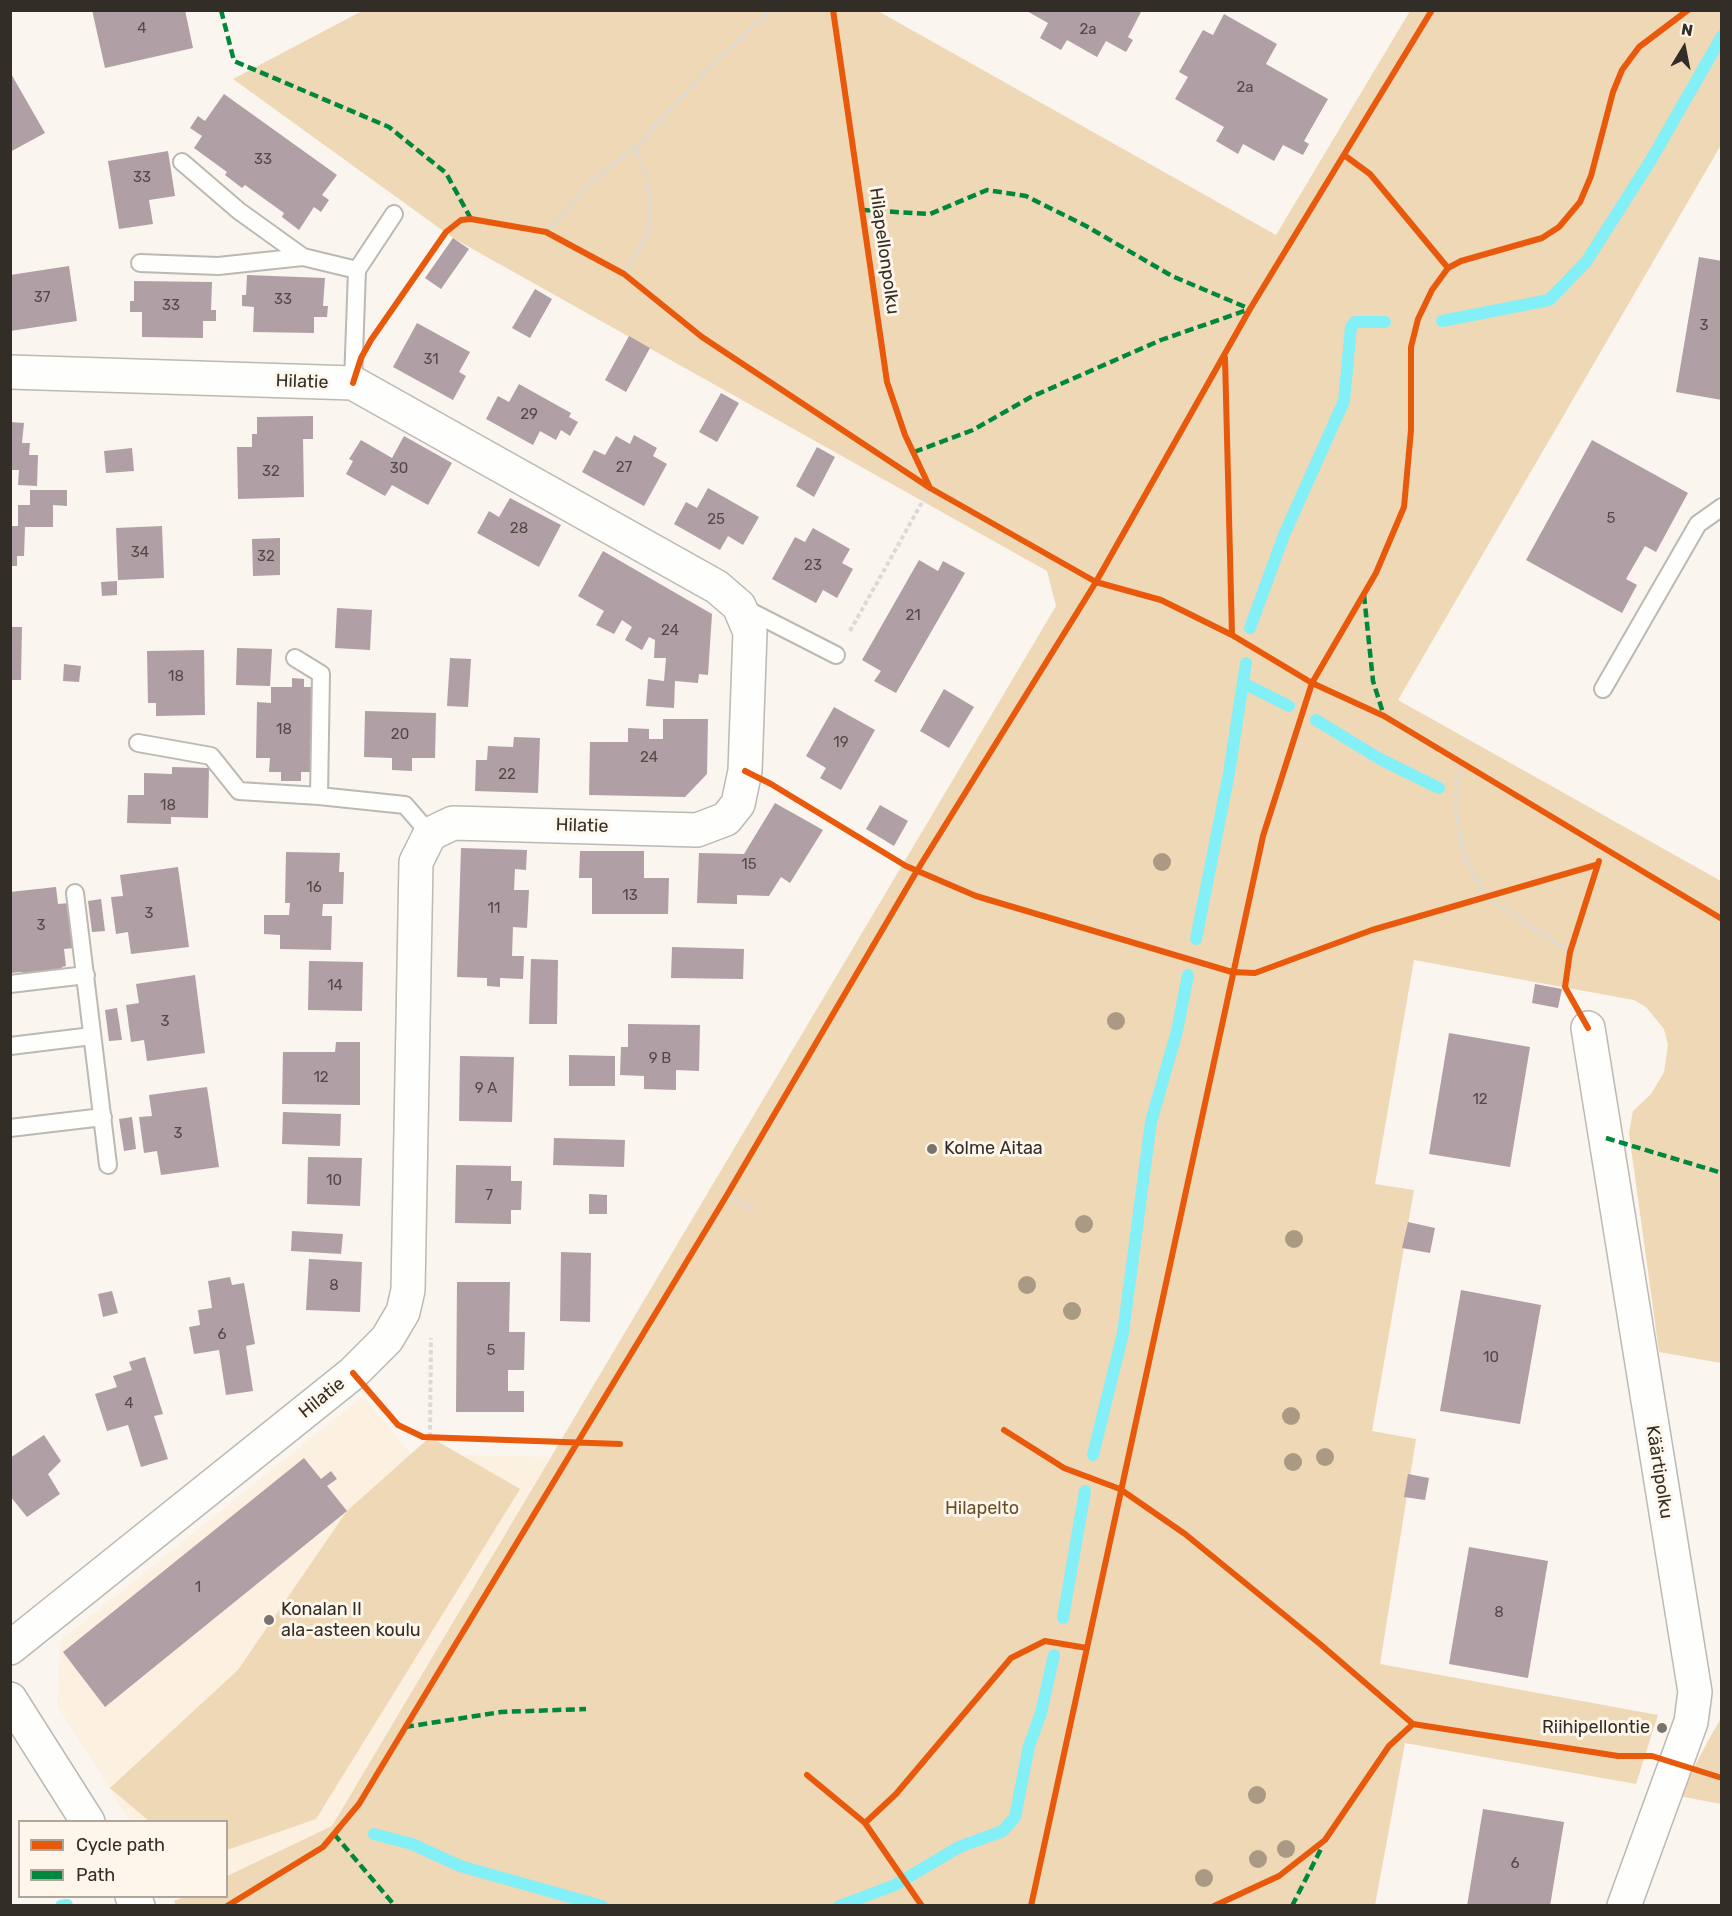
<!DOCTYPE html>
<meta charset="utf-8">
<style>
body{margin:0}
#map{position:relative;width:1732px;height:1916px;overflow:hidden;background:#faf5ef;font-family:Rubik,sans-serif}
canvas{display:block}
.frame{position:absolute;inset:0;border:12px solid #322d26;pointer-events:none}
.legend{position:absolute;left:18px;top:1820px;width:210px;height:78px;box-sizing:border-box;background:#fef6eb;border:2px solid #aca69c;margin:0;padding:8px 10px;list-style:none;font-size:18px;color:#322d26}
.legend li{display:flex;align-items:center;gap:12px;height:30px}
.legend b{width:30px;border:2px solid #aca69c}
.north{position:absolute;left:1654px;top:18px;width:60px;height:60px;-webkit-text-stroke:4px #fef6eb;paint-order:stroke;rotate:10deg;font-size:16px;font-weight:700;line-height:24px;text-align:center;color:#322d26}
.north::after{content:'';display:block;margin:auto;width:21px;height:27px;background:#322d26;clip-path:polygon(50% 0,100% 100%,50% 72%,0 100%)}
</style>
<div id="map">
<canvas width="1732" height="1916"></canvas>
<div class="frame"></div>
<ul class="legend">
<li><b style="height:8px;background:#e8590c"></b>Cycle path</li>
<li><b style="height:8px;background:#00873e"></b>Path</li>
</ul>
<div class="north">N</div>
</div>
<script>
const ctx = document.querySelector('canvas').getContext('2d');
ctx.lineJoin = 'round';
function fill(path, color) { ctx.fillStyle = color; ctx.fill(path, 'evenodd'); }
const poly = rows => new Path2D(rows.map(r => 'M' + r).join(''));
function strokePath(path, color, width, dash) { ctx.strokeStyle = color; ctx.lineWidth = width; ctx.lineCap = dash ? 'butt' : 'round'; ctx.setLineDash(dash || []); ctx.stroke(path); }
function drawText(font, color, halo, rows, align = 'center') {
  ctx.font = font + ' Rubik,sans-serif'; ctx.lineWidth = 6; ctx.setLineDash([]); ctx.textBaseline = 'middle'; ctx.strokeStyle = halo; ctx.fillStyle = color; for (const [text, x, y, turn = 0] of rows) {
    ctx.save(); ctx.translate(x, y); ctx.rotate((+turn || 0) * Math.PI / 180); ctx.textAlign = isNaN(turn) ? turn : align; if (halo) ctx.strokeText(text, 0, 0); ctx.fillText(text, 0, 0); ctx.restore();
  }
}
const built = poly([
 [363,1396,411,1454,550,1457,332,1826,227,1876,226,1822,130,1821,57,1705,61,1640]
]);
const green = poly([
 [362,11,878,11,1276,235,1410,11,1721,11,1721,145,1398,700,1721,881,1721,1363,1659,1352,1629,1133,1633,1111,1651,1094,1664,1072,1668,1045,1664,1029,1646,1007,1634,1000,1414,960,1375,1184,1414,1190,1372,1431,1416,1439,1380,1664,1658,1715,1636,1784,1405,1743,1375,1905,176,1906,174,1901,184,1897,226,1896,227,1876,332,1826,1056,606,1047,571,453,238,233,79],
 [430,1437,520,1489,316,1819,227,1850,226,1822,149,1821,110,1788,238,1670,347,1511],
 [1721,1718,1721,1804,1679,1796,1709,1739]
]);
const stream = poly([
 [1442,321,1549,300,1586,262,1651,160,1722,36],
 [1250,628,1284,535,1344,401,1351,327,1355,322,1385,322],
 [1243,683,1289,706],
 [1316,720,1380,759,1439,788],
 [1196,939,1229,773,1246,663],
 [1093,1455,1123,1333,1151,1122,1177,1031,1188,975],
 [1063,1618,1085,1491],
 [374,1834,412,1844,460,1866,602,1906],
 [61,1906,67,1905],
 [839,1906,895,1885,959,1847,1003,1831,1015,1817,1029,1746,1041,1713,1054,1655]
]);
const building = poly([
 [92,10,185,10,193,48,105,68],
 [1025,10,1142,10,1128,37,1133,40,1126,52,1106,41,1097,57,1067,40,1061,50,1040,38,1048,23],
 [1224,14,1277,44,1266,64,1328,99,1304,141,1309,144,1303,155,1283,145,1274,161,1243,144,1238,154,1216,141,1224,127,1175,99,1188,77,1179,72,1203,30,1213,35],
 [10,72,45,133,10,152],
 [224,94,337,175,322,195,329,200,321,212,314,207,299,230,282,217,284,213,245,185,242,188,225,175,227,172,194,148,202,136,190,128,198,116,205,121],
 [168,151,175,196,149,200,153,224,119,229,108,161],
 [453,238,469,249,441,289,425,278],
 [1699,257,1722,261,1722,400,1676,392],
 [69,266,77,321,10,331,10,275],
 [247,275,325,278,323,306,328,306,327,317,314,317,314,333,253,332,254,307,242,306,242,295,246,295],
 [134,281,212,282,211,310,216,310,216,321,203,321,203,338,142,337,142,312,130,312,130,301,134,301],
 [535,289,552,299,530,338,512,328],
 [417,323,470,352,459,372,466,376,453,400,393,367],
 [629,336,650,348,626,392,605,380],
 [519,384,571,413,569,417,578,422,570,436,561,430,556,440,540,431,533,445,486,419,498,396,509,402],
 [721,393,739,403,717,442,699,432],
 [313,416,313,439,303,439,304,497,238,499,237,447,252,447,252,434,257,434,257,417],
 [10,422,24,423,22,443,30,443,29,455,38,455,37,486,18,485,19,470,10,470],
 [634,435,657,448,653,456,667,464,644,506,582,472,594,450,605,455,616,436,630,444],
 [404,436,452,463,428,505,392,485,385,496,346,474,353,461,349,459,361,440,392,458],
 [1592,440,1688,493,1656,552,1645,546,1626,579,1637,585,1622,613,1526,560],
 [817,447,835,457,814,497,796,486],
 [132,448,134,471,106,473,104,451],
 [708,488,759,517,743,545,728,536,720,550,674,524,686,502,697,508],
 [30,490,67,490,67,506,53,505,53,527,25,527,24,556,17,556,17,566,10,566,10,526,18,526,18,505,30,505],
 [510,498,561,525,539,567,477,533,489,511,499,517],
 [162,526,164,578,118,580,116,528],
 [813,528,850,549,842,563,853,569,837,598,823,590,816,603,772,579,795,537,805,542],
 [280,538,280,575,253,576,252,539],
 [603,551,712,614,708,675,699,674,698,683,675,681,674,708,646,706,648,679,664,681,666,658,654,658,655,640,649,637,642,650,625,640,632,627,622,620,614,634,596,625,604,611,578,596],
 [919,560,938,571,943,561,965,573,896,693,874,681,881,671,862,660],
 [117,581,117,595,102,596,101,582],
 [337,608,372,610,370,650,335,648],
 [10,627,22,627,21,680,10,680],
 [237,648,272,649,270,686,236,685],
 [204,650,205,715,156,716,156,703,148,703,147,651],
 [450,658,471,659,468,707,447,706],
 [64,664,81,666,79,682,63,681],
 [292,678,304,679,304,687,312,687,310,772,301,772,301,781,281,781,281,772,269,772,270,758,256,758,257,702,271,703,271,687,292,687],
 [944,689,974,707,949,748,920,731],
 [834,707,875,730,841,790,820,778,826,768,806,756],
 [365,711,436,713,435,758,412,758,412,771,392,770,392,758,364,757],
 [663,719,708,719,707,774,685,797,589,795,590,742,628,742,628,728,649,729,649,739,663,739],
 [514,737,540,738,538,793,475,791,476,760,487,760,488,746,513,747],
 [172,767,209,768,208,818,171,817,171,824,127,823,128,795,144,795,144,773,172,774],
 [775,803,823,830,790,883,781,877,769,896,737,895,737,904,697,903,699,853,744,854],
 [880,805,908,821,894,846,866,829],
 [461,848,527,850,526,870,515,869,514,890,529,890,527,928,513,927,512,956,524,956,523,979,500,978,500,987,487,986,487,978,457,977],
 [580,851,644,851,644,878,669,878,668,914,592,914,592,878,579,878],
 [286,852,340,853,339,872,344,872,343,904,323,904,322,916,332,916,331,950,280,949,280,935,264,934,264,915,289,915,290,903,285,903],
 [178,867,189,947,131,954,128,932,116,934,111,897,123,896,120,875],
 [56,887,58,904,69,903,74,948,64,949,66,966,62,967,63,975,23,980,22,972,10,973,10,892],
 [101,899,105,931,92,932,88,901],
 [672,947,744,949,743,979,671,978],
 [531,959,558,960,557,1024,529,1024],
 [309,961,363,962,362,1011,308,1010],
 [195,975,205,1053,147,1061,144,1040,131,1042,126,1005,139,1003,136,984],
 [1535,984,1562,989,1558,1008,1532,1003],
 [117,1008,122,1040,109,1041,105,1010],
 [628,1024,700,1025,699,1071,676,1070,676,1090,644,1089,644,1076,620,1075,621,1047,628,1047],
 [1449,1033,1530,1047,1510,1167,1429,1154],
 [336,1042,360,1042,360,1105,282,1104,283,1052,335,1052],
 [569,1055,615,1056,615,1086,569,1086],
 [460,1056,514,1057,512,1122,459,1121],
 [207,1087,219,1167,161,1175,157,1151,144,1153,139,1117,152,1116,149,1095],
 [283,1112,341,1114,340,1146,282,1144],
 [132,1117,136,1149,124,1151,119,1119],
 [554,1138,625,1140,624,1167,553,1165],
 [308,1157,362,1158,360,1206,307,1204],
 [456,1165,511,1166,511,1181,522,1181,521,1210,511,1210,511,1224,455,1223],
 [589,1194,607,1195,607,1214,589,1214],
 [1408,1222,1435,1228,1430,1253,1402,1248],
 [292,1231,343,1234,341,1254,291,1251],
 [561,1252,591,1253,590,1322,560,1321],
 [309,1259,362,1262,360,1312,306,1310],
 [230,1277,232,1285,244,1283,255,1344,246,1346,253,1391,226,1395,219,1350,194,1354,189,1327,200,1325,198,1310,212,1308,208,1281],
 [457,1282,510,1282,509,1332,525,1332,524,1370,508,1370,508,1391,524,1391,524,1412,456,1412],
 [1461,1290,1541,1305,1520,1424,1440,1411],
 [112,1291,118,1313,103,1317,98,1294],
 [145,1357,163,1414,154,1416,168,1459,141,1467,128,1425,107,1431,95,1394,117,1387,113,1376,132,1370,129,1362],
 [44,1435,61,1461,48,1474,60,1494,27,1517,10,1496,10,1458],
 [304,1458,321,1479,331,1471,337,1479,327,1486,347,1511,105,1707,63,1652],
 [1408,1474,1429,1478,1425,1500,1404,1497],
 [1469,1547,1548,1561,1528,1678,1449,1664],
 [1483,1809,1564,1822,1550,1906,1467,1906]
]);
const path = poly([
 [546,232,592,181,635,148,711,66,771,10],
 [624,274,648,234,650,198,646,175,635,148],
 [850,631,930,488],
 [1461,764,1455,803,1464,857,1487,897,1570,952],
 [727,1195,755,1210],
 [430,1437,431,1338]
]);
const lane = poly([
 [182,162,239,211,303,257],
 [140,263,218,266,303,257,357,270],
 [353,383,357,270,394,214],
 [742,607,836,655],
 [295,658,321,674,319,796],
 [1603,689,1698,524,1722,507],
 [138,743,211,756,239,791,319,796,405,805,430,834],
 [75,893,108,1165],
 [10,984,86,975],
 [10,1046,92,1036],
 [10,1128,103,1117]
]);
const street = poly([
 [10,372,353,383,717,587,739,606,750,632,745,771,738,804,726,819,697,830,453,823,430,834,416,862,408,1290,403,1312,387,1339,353,1373,10,1648],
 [1588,1028,1695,1692,1691,1722,1624,1906]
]);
const secondary = poly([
 [10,1699,88,1822],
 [132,1896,138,1906]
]);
const quiet = poly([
 [221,10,234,61,389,127,446,173,471,219],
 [863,210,930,214,987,190,1026,196,1086,226,1172,276,1250,309],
 [914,452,973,430,1031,397,1161,340,1250,309],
 [1364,595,1373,681,1384,716],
 [1606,1138,1722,1173],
 [405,1727,501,1712,586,1709],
 [334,1834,395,1906],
 [1292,1906,1322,1847]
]);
const cycleway = poly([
 [833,10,887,382,905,435,930,488],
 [1344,155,1370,174,1448,268],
 [1225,358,1232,635],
 [353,383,361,358,371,340,446,232,461,220,471,219,546,232,624,274,702,337,930,488,1096,582,1161,600,1232,635,1312,683,1384,716,1722,919],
 [745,771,771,784,906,866,976,896,1232,972,1255,973,1372,930,1596,865],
 [1588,1028,1565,987,1570,952,1599,861],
 [353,1373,398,1425,423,1437,620,1444],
 [1004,1430,1064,1468,1120,1489,1185,1534,1320,1644,1413,1724,1618,1756,1652,1756,1722,1778],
 [807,1775,865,1823,922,1906],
 [865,1823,896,1794,1011,1658,1045,1641,1087,1648],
 [227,1906,323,1847,359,1804,727,1195,918,869,1096,582,1250,309,1432,10],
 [1031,1906,1263,836,1312,683,1376,573,1404,507,1411,430,1411,347,1418,319,1432,290,1448,268,1461,261,1542,238,1559,227,1580,202,1591,176,1613,92,1622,70,1639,47,1688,10],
 [1214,1906,1279,1876,1325,1840,1389,1746,1413,1724]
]);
const trees = [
 [1162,862],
 [1116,1021],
 [1084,1224],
 [1294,1239],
 [1027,1285],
 [1072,1311],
 [1291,1416],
 [1325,1457],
 [1293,1462],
 [1257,1795],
 [1286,1849],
 [1258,1859],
 [1204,1878]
];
const markers = [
 [932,1149,6,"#78736c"],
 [269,1620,6,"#78736c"],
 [1662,1728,6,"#78736c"]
];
const numberNames = [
 ["4",142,29],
 ["2a",1088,30],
 ["2a",1245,88],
 ["33",263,160],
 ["33",142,178],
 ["37",42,298],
 ["33",283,300],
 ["33",171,306],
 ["3",1704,326],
 ["31",431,360],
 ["29",529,415],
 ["27",624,468],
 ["30",399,469],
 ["32",271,472],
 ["5",1611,519],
 ["25",716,520],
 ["28",519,529],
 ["34",140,553],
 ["32",266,557],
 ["23",813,566],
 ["21",913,616],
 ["24",670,631],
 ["18",176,677],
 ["18",284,730],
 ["20",400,735],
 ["19",841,743],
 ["24",649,758],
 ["22",507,775],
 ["18",168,806],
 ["15",749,865],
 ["16",314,888],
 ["13",630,896],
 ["11",494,909],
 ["3",149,914],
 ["3",41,926],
 ["14",335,986],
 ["3",165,1022],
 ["9 B",660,1059],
 ["12",321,1078],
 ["9 A",486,1089],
 ["12",1480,1100],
 ["3",178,1134],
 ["10",334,1181],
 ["7",489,1196],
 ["8",334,1286],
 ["6",222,1335],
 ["5",491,1351],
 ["10",1491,1358],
 ["4",129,1404],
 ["1",198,1588],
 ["8",1499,1613],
 ["6",1515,1864]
];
const streetNames = [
 ["Hilapellonpolku",884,251,82],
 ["Hilatie",302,382,2],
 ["Hilatie",582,826,2],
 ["Hilatie",322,1398,-39],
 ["Käärtipolku",1659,1472,81]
];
const poiNames = [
 ["Kolme Aitaa",944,1149],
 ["Konalan II",281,1610],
 ["ala-asteen koulu",281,1631],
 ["Riihipellontie",1650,1728,"right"]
];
const parkNames = [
 ["Hilapelto",982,1509]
];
fill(built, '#fcf0e0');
fill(green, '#efd8b5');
strokePath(stream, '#83eff7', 12);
fill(building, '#b19fa6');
strokePath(lane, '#bcb8b2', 20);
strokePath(street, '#bcb8b2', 36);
strokePath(secondary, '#bcb8b2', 36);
strokePath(path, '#dbdad7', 4, [4.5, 3]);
strokePath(lane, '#fefefd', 16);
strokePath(street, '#fefefd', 33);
strokePath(secondary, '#fefefd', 33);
strokePath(quiet, '#00873e', 4.5, [9, 4.5]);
strokePath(cycleway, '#e8590c', 6);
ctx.fillStyle = '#aa9a83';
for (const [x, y] of trees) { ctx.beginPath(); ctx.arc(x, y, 9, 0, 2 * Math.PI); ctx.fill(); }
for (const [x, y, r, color] of markers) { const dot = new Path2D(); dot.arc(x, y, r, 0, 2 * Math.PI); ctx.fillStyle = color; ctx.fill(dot); strokePath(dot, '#fef6eb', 2); }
drawText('15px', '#524a46', null, numberNames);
drawText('18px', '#322d26', '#fef6eb', streetNames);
drawText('18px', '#322d26', '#fef6eb', poiNames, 'left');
drawText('18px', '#69502a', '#fef6eb', parkNames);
</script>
